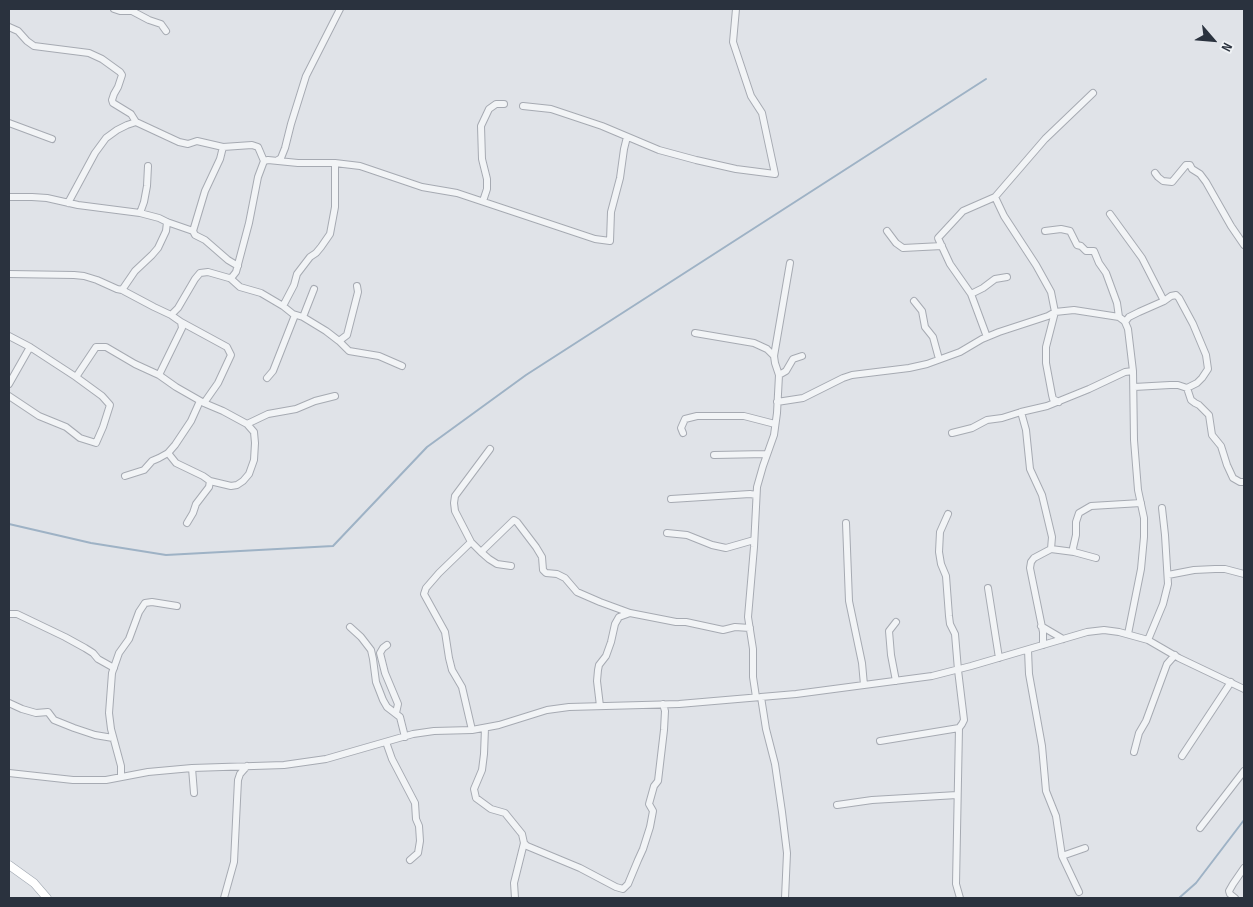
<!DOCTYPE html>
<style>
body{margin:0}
#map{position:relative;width:1253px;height:907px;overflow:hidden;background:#e0e3e8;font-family:"Sofia Sans Condensed",sans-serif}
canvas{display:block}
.frame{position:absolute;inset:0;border:10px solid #2a323e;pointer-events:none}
.north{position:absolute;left:1188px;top:15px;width:50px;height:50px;-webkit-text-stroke:4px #eff2f5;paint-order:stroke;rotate:117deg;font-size:14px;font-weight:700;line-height:20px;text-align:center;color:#2a323e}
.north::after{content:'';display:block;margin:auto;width:18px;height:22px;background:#2a323e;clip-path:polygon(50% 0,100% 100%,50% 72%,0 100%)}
</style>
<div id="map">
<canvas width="1253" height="907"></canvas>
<div class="frame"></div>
<div class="north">N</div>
</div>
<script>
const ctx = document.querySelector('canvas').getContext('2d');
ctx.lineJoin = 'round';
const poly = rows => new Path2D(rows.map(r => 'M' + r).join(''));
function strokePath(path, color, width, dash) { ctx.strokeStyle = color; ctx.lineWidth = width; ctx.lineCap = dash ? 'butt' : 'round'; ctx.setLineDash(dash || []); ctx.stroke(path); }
const stream = poly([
 [9,524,91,543,166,555,333,546,427,447,526,375,986,79],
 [1179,898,1196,883,1244,820]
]);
const minor = poly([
 [114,9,120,11,132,11,149,20,161,24,166,31],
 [9,27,18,31,27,41,34,46,89,53,102,59,120,72,122,75,118,87,114,94,112,100,113,103,131,114,136,122,179,142,188,144,197,141,223,147,252,145,258,147,264,161],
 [523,106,551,109,602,126,659,150,696,160,736,169,775,174,762,113,751,96,733,42,736,9],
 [9,123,52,139],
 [223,147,220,159,205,191,193,231,195,235,205,240,228,260,238,266],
 [278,160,281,158,285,148,291,124,306,76,340,9],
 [1155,173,1158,177,1163,181,1172,182,1186,165,1190,165,1192,169,1200,174,1206,182,1231,226,1244,245],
 [9,197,32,197,47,198,78,205,140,213,159,218,167,222,193,231],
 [995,197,1004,216,1036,265,1051,292,1055,312,1046,347,1046,363,1052,395,1053,399,1059,402],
 [483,201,487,189,487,179,482,159,481,126,489,109,496,104,504,104],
 [68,203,95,153,106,138,117,130,127,125,136,122],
 [140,213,144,202,147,186,148,166],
 [1110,214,1142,258,1164,301],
 [887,231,896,243,903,248,942,246],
 [1045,231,1061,229,1070,231,1077,245,1081,246,1086,251,1094,251,1099,263,1106,273,1117,303,1119,317],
 [9,274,74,275,84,276,97,280,117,289,122,290,154,307,171,315,181,322,182,328,159,375,176,387,204,403,223,411,247,424,254,432,255,443,254,460,249,474,243,481,237,485,231,486,210,481,203,476,176,463,168,453],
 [230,278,240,287,261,293,283,306,293,314,303,317,314,289],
 [122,290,135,271,152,255,158,248,166,231,167,222],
 [971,294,983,288,995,279,1007,277],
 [914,301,922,311,925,327,933,337,939,359],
 [283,306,294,285,297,274,310,257,316,253,321,247,330,234,335,207,335,163],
 [171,315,178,308,195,279,200,273,208,272,229,278,232,277,236,272,249,223,258,177,264,161,268,160,298,163,335,163,360,166,422,187,457,193,595,239,610,241,611,212,620,178,624,149,627,137],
 [303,317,326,331,339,341,347,335,358,292,357,286],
 [181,322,227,347,231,355,218,383,204,403],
 [1125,322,1129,317,1139,312,1164,301,1171,296,1176,295,1179,298,1193,324,1206,355,1208,369,1202,378,1197,383,1187,388,1178,385,1170,385,1134,387],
 [695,333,754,343,767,349,774,356],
 [9,336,30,347,76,377,96,347,106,347,135,364,159,375],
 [987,337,971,294,950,264,938,238,963,211,995,197,1045,139,1093,93],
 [339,341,349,351,379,356,402,366],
 [779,375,786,371,793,359,802,356],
 [267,378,273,371,295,315],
 [9,384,30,347],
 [1187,388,1191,400,1195,403,1199,405,1209,415,1212,435,1221,446,1227,465,1233,478,1240,482,1244,482],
 [9,396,39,416,66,427,80,438,96,443,103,427,110,405,102,396,76,377],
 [777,402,803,398,843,378,852,375,909,368,927,364,960,352,982,339,999,332,1048,316,1055,312,1074,310,1119,317,1123,320,1125,322,1128,329,1133,371,1134,440,1138,490,1144,518,1144,537,1141,569,1128,634],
 [1021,412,1026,430,1030,469,1042,495,1052,537,1051,549],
 [247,424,268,414,296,409,315,401,335,396],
 [683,433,681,428,685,419,697,416,744,416,775,424],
 [952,433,972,428,987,420,1002,418,1021,412,1047,406,1089,389,1125,372,1133,371],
 [490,449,455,496,454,503,455,511,471,542,481,552,514,520,517,522,536,547,542,557,543,570,546,573,557,574,565,578,577,592,600,602,630,613],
 [714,455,767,454],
 [125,476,144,470,152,461,159,458,168,453,175,445,191,421,200,401],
 [671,499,750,494,756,495],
 [187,523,193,513,196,504,209,487,210,481],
 [846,523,849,601,862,663,864,685],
 [667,533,687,535,712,545,726,548,754,540],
 [471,542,439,573,426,588,424,594,445,632,449,658,452,670,462,687,472,730],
 [481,552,489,559,497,564,511,566],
 [1074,552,1073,548,1076,535,1076,522,1079,513,1091,506,1141,503],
 [1168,575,1194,570,1215,569,1225,569,1244,574],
 [988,588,999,658],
 [9,614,17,614,65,637,85,648,93,653,98,659,114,668],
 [1041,626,1063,639],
 [350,627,361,637,371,650,373,659,376,682,383,700,387,707,400,717,405,737],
 [1148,640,1163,604,1168,584,1165,535,1162,508],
 [387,645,383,648,380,653,385,673,398,704,396,713],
 [1043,645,1043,632,1030,568,1031,562,1034,558,1051,549,1074,552,1096,558],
 [1028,650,1029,674,1042,746,1046,791,1056,816,1062,856,1079,892],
 [896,681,891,655,889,631,896,622],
 [756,697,753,677,753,649,748,617,754,547,757,487,763,466,774,435,777,413,779,375,775,363,774,356,790,263],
 [761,697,766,729,775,764,782,812,787,853,785,898],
 [9,703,22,709,36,713,48,712,54,720,74,728,95,735,113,738],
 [600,706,597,681,598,670,599,665,606,656,611,642,615,624,619,617,630,613,676,622,686,622,723,630,735,627,750,628],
 [485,728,484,754,482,770,474,789,476,798,491,809,505,813,522,834,524,843,514,883,515,898],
 [959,728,956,884,960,898],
 [880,741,959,728,962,724,964,720,958,670,955,634,950,624,949,616,946,576,941,564,939,552,940,532,948,514],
 [386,742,392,759,415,803,416,819,419,826,420,841,418,853,410,860],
 [1134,752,1139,733,1146,721,1167,664,1175,655],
 [1182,756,1231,682],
 [192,768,194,793],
 [9,773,73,780,106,780,148,772,192,768,284,765,326,759,413,734,434,731,472,730,499,725,547,710,569,707,679,704,796,694,932,676,971,666,1087,632,1104,630,1119,632,1148,640,1179,658,1244,689],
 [121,777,121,766,111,729,109,713,112,673,119,653,129,639,139,612,145,603,152,602,177,606],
 [837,805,872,800,957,795],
 [1200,828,1244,771],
 [524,843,527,846,580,868,616,887,623,889,628,884,638,860,643,849,650,827,653,811,649,804,654,786,658,781,664,730,665,711,663,704],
 [1062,856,1085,848],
 [224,898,234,862,238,780,240,774,247,766],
 [1235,898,1230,894,1229,891,1233,884,1244,868]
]);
const major = poly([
 [9,865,34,883,47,898]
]);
strokePath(stream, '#9eb2c5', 2);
strokePath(minor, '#a6aab2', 8);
strokePath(major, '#a0a8b2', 9);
strokePath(minor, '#f2f4f6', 6);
strokePath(major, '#fff', 8);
</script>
